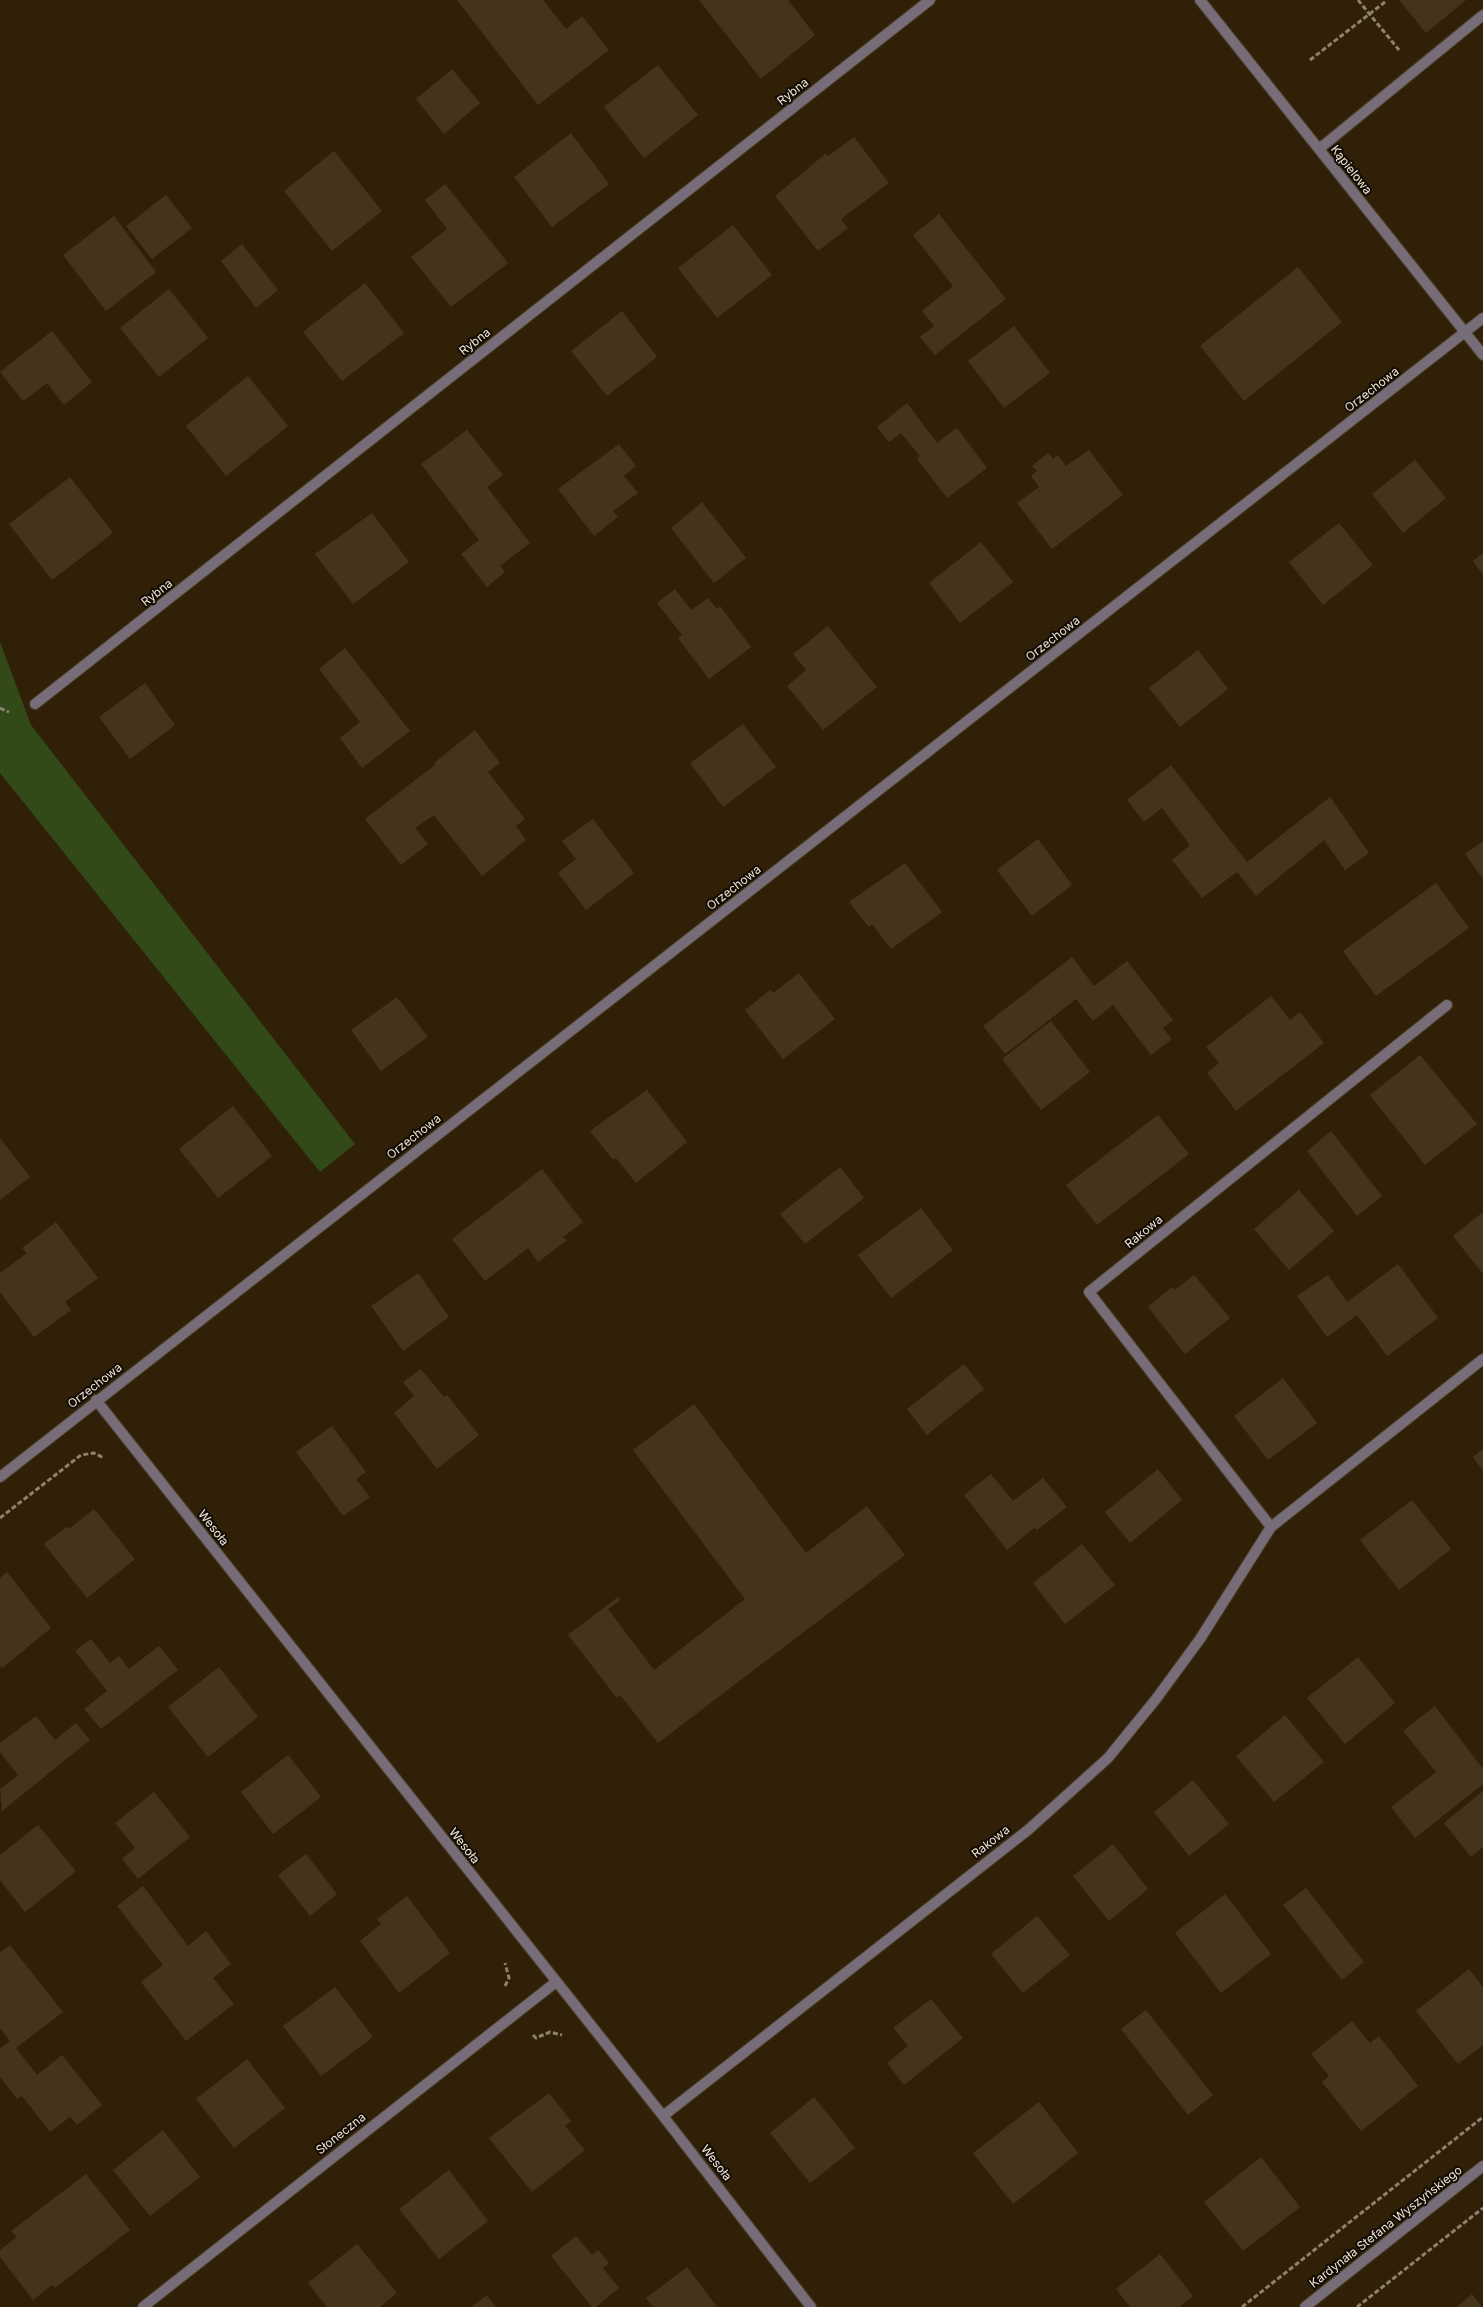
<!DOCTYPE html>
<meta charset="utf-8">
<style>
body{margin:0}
canvas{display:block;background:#302008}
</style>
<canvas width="1483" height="2307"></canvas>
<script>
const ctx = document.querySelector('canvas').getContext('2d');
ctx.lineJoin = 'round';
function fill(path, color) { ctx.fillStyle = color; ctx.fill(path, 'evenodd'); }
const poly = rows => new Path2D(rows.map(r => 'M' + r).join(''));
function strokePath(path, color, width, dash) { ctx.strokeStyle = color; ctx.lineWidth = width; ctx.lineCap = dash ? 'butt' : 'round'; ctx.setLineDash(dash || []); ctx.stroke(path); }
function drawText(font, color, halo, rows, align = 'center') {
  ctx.font = font + ' Inter,sans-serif'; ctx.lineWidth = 4; ctx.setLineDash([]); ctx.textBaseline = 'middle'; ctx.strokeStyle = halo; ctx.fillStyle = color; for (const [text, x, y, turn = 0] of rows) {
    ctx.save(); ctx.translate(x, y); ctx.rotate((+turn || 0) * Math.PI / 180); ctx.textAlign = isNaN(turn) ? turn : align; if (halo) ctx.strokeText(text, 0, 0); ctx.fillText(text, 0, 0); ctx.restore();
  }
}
const green = poly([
 [0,642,31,725,355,1144,320,1172,0,773]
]);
const building = poly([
 [457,0,543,0,566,29,582,16,609,50,538,105],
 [699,0,788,0,815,35,761,79],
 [1399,0,1466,0,1426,33],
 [658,65,698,115,644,158,604,107],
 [452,69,480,103,444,134,416,99],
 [571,133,609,184,552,227,514,177],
 [854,137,889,183,841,219,848,228,818,251,775,196,825,154,828,156],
 [334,151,382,211,332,251,284,191],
 [445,184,508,263,451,307,411,257,447,229,425,200],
 [166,195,192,228,152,259,126,226],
 [939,214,1006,299,935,355,920,337,934,326,922,311,953,286,913,235],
 [114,216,156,272,106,311,63,255],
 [733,225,772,275,717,318,678,268],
 [242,244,278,290,256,308,221,261],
 [1298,267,1342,322,1244,401,1200,346],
 [365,283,404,333,342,381,303,332],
 [169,289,208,338,159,377,120,328],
 [622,311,657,357,607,396,571,351],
 [1014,326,1050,373,1004,408,968,361],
 [52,331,92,382,64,405,47,383,23,401,0,372],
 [248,376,288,426,226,476,186,426],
 [907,403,937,443,957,428,987,468,947,498,917,459,920,456,901,433,889,442,877,427],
 [467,430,503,475,487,487,530,543,500,566,505,572,487,587,461,554,479,540,421,464],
 [619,444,636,466,624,476,638,493,613,511,618,517,594,536,558,489],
 [1089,450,1123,495,1052,549,1017,503,1039,487,1031,476,1037,471,1032,466,1048,453,1053,459,1058,455,1066,466],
 [1415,460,1446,498,1403,533,1372,494],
 [70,477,113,533,52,580,9,524],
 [702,502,746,558,714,583,671,528],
 [372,513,409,562,353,604,315,554],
 [1339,523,1373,565,1323,605,1289,562],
 [981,542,1013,582,960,623,929,583],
 [1483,553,1483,575,1473,561],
 [675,589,691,610,708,598,717,609,720,606,751,647,709,679,678,638,682,635,657,603],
 [828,626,877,687,823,730,787,686,806,670,793,654],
 [345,648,410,731,362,768,340,738,360,722,319,669],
 [1198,650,1228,689,1180,727,1149,688],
 [145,683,175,725,130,759,99,717],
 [743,724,776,767,723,807,690,763],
 [475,730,500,763,488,772,525,819,516,826,526,840,482,876,434,815,415,828,428,844,401,865,365,819,436,764,434,763],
 [1171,765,1247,862,1330,797,1369,853,1345,870,1324,840,1256,896,1237,872,1202,898,1172,860,1190,845,1162,808,1144,822,1127,800],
 [593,819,634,873,586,910,558,873,576,859,562,841],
 [1038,839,1072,885,1032,916,997,870],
 [1483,841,1483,879,1465,854],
 [905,863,942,912,891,949,872,924,869,927,849,902],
 [1436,883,1469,928,1376,996,1343,951],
 [1072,957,1094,986,1127,961,1173,1020,1163,1028,1172,1039,1151,1055,1113,1005,1093,1021,1076,999,1005,1054,983,1026],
 [799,973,835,1019,783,1059,745,1010,770,990,773,993],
 [1271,996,1290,1020,1300,1012,1324,1043,1236,1111,1207,1073,1219,1063,1206,1047],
 [397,997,428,1037,381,1071,351,1030],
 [1051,1021,1090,1072,1041,1110,1002,1059],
 [1420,1055,1477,1124,1425,1165,1370,1095],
 [647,1090,687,1142,636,1183,616,1158,613,1160,590,1131],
 [233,1106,272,1156,218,1198,179,1149],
 [1158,1115,1189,1154,1097,1225,1066,1185],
 [1331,1131,1382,1196,1357,1216,1307,1151],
 [0,1138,30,1177,0,1200],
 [840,1167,864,1198,805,1244,780,1214],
 [542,1169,583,1222,563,1237,567,1240,538,1262,528,1248,485,1281,452,1239],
 [1299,1190,1334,1231,1289,1270,1254,1229],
 [921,1208,953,1250,891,1298,858,1255],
 [1483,1212,1483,1274,1453,1236],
 [56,1222,98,1278,65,1302,71,1310,34,1337,0,1292,0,1273,27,1253,22,1248],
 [1398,1264,1438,1318,1387,1356,1357,1315,1327,1337,1297,1296,1328,1275,1347,1302],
 [418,1273,449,1317,403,1351,371,1306],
 [1194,1275,1230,1318,1185,1354,1148,1307,1172,1287,1175,1290],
 [964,1364,984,1389,927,1435,907,1409],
 [421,1369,444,1397,447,1395,479,1435,437,1469,394,1413,414,1396,403,1382],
 [1283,1378,1317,1423,1268,1460,1234,1416],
 [694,1404,806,1553,867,1506,905,1555,658,1743,620,1695,617,1698,568,1635,618,1597,620,1600,608,1609,654,1670,745,1599,633,1450],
 [332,1426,366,1472,356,1479,370,1497,343,1516,296,1452],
 [1483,1449,1483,1471,1473,1457],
 [1158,1469,1182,1500,1130,1543,1105,1512],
 [991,1474,1013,1501,1043,1478,1067,1507,1037,1530,1034,1528,1007,1550,964,1495],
 [1412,1500,1451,1549,1399,1590,1360,1540],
 [94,1509,135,1559,87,1598,44,1544,66,1527,69,1529],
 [1082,1544,1115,1585,1065,1624,1033,1583],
 [7,1572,51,1628,2,1668,0,1666,0,1578],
 [91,1639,110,1663,119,1656,129,1669,159,1646,178,1670,101,1729,84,1709,107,1691,75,1651],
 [1358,1657,1395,1703,1345,1744,1307,1698],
 [219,1667,258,1717,208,1757,168,1707],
 [1435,1706,1483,1769,1483,1784,1415,1838,1391,1807,1436,1772,1403,1731],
 [1285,1715,1324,1762,1274,1802,1236,1756],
 [36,1716,55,1740,76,1723,90,1740,2,1811,0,1789,18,1775,0,1752,0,1743],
 [288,1755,321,1797,273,1834,241,1792],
 [1193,1780,1229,1824,1189,1856,1154,1812],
 [1483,1791,1483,1847,1471,1857,1444,1823],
 [154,1792,190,1837,138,1879,122,1859,135,1848,115,1823],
 [38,1825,76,1871,25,1912,0,1880,0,1855],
 [1113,1844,1148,1889,1109,1921,1073,1876],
 [306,1854,337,1894,310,1916,278,1875],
 [143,1886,188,1946,206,1931,231,1964,213,1978,234,2004,186,2041,141,1982,163,1965,117,1906],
 [1306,1888,1364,1962,1342,1980,1283,1905],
 [1225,1894,1271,1954,1221,1993,1175,1933],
 [407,1896,450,1953,399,1993,360,1941,381,1924,377,1919],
 [1037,1916,1070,1955,1023,1993,991,1954],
 [10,1945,63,2012,16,2048,37,2075,62,2055,102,2105,77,2125,70,2117,50,2132,22,2096,17,2099,0,2077,0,2048,10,2041,0,2028,0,1953],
 [1469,1969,1483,1987,1483,2045,1458,2064,1416,2011],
 [335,1987,373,2037,321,2076,283,2026],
 [931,1999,963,2038,904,2085,887,2063,908,2046,893,2028],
 [1146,2010,1213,2095,1188,2115,1121,2029],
 [1352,2021,1370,2043,1379,2036,1418,2086,1361,2131,1322,2082,1329,2076,1311,2054],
 [247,2059,285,2108,234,2148,196,2099],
 [549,2093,571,2121,565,2126,585,2150,532,2192,489,2138],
 [814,2097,855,2148,810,2183,770,2133],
 [1039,2102,1078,2153,1013,2204,973,2153],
 [163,2130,200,2177,150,2216,113,2170],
 [1261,2157,1300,2207,1243,2251,1204,2202],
 [449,2170,488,2221,439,2259,399,2209],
 [86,2174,130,2230,55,2288,52,2285,33,2300,0,2257,0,2250,17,2237,11,2231],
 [576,2236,592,2255,598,2250,609,2263,603,2268,619,2288,596,2307,592,2307,551,2256],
 [357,2244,397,2293,380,2307,327,2307,308,2283],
 [1160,2254,1193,2296,1179,2307,1130,2307,1116,2289],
 [687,2267,717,2307,653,2307,646,2298],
 [1472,2294,1482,2307,1457,2307],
 [487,2295,496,2307,471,2307]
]);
const path = poly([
 [1358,0,1399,50],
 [1310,60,1385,2],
 [0,708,9,712],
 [0,1518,81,1455,94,1453,104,1458],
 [505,1986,509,1978,505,1963],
 [533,2035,536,2038,550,2032,562,2035],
 [1242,2307,1483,2117],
 [1357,2307,1483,2208]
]);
const minor = poly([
 [1200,0,1483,355],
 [1319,149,1483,15],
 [35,704,930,0],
 [96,1400,663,2116,811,2307],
 [0,1477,1483,318],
 [1271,1527,1483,1359],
 [663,2116,1028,1830,1108,1758,1156,1699,1200,1639,1271,1527,1089,1292,1447,1005],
 [143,2307,556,1982],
 [1305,2307,1483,2166]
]);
const streetNames = [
 ["Rybna",793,92,-38],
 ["Kąpielowa",1351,170,52],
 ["Rybna",475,342,-38],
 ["Orzechowa",1372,390,-38],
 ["Rybna",157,593,-38],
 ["Orzechowa",1053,639,-38],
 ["Orzechowa",734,888,-38],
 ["Orzechowa",414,1137,-38],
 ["Rakowa",1144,1232,-39],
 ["Orzechowa",95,1386,-38],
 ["Wesoła",213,1528,52],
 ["Rakowa",991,1842,-38],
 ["Wesoła",464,1846,52],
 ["Słoneczna",341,2134,-38],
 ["Wesoła",716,2163,52],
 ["Kardynała Stefana Wyszyńskiego",1386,2227,-38]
];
fill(green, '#314a17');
fill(building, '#45341c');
strokePath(minor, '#4b3c25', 12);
strokePath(path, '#8e816e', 3, [5, 2.5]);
strokePath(minor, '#776d78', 10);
drawText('12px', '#f0e6d8', '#130c04', streetNames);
</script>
